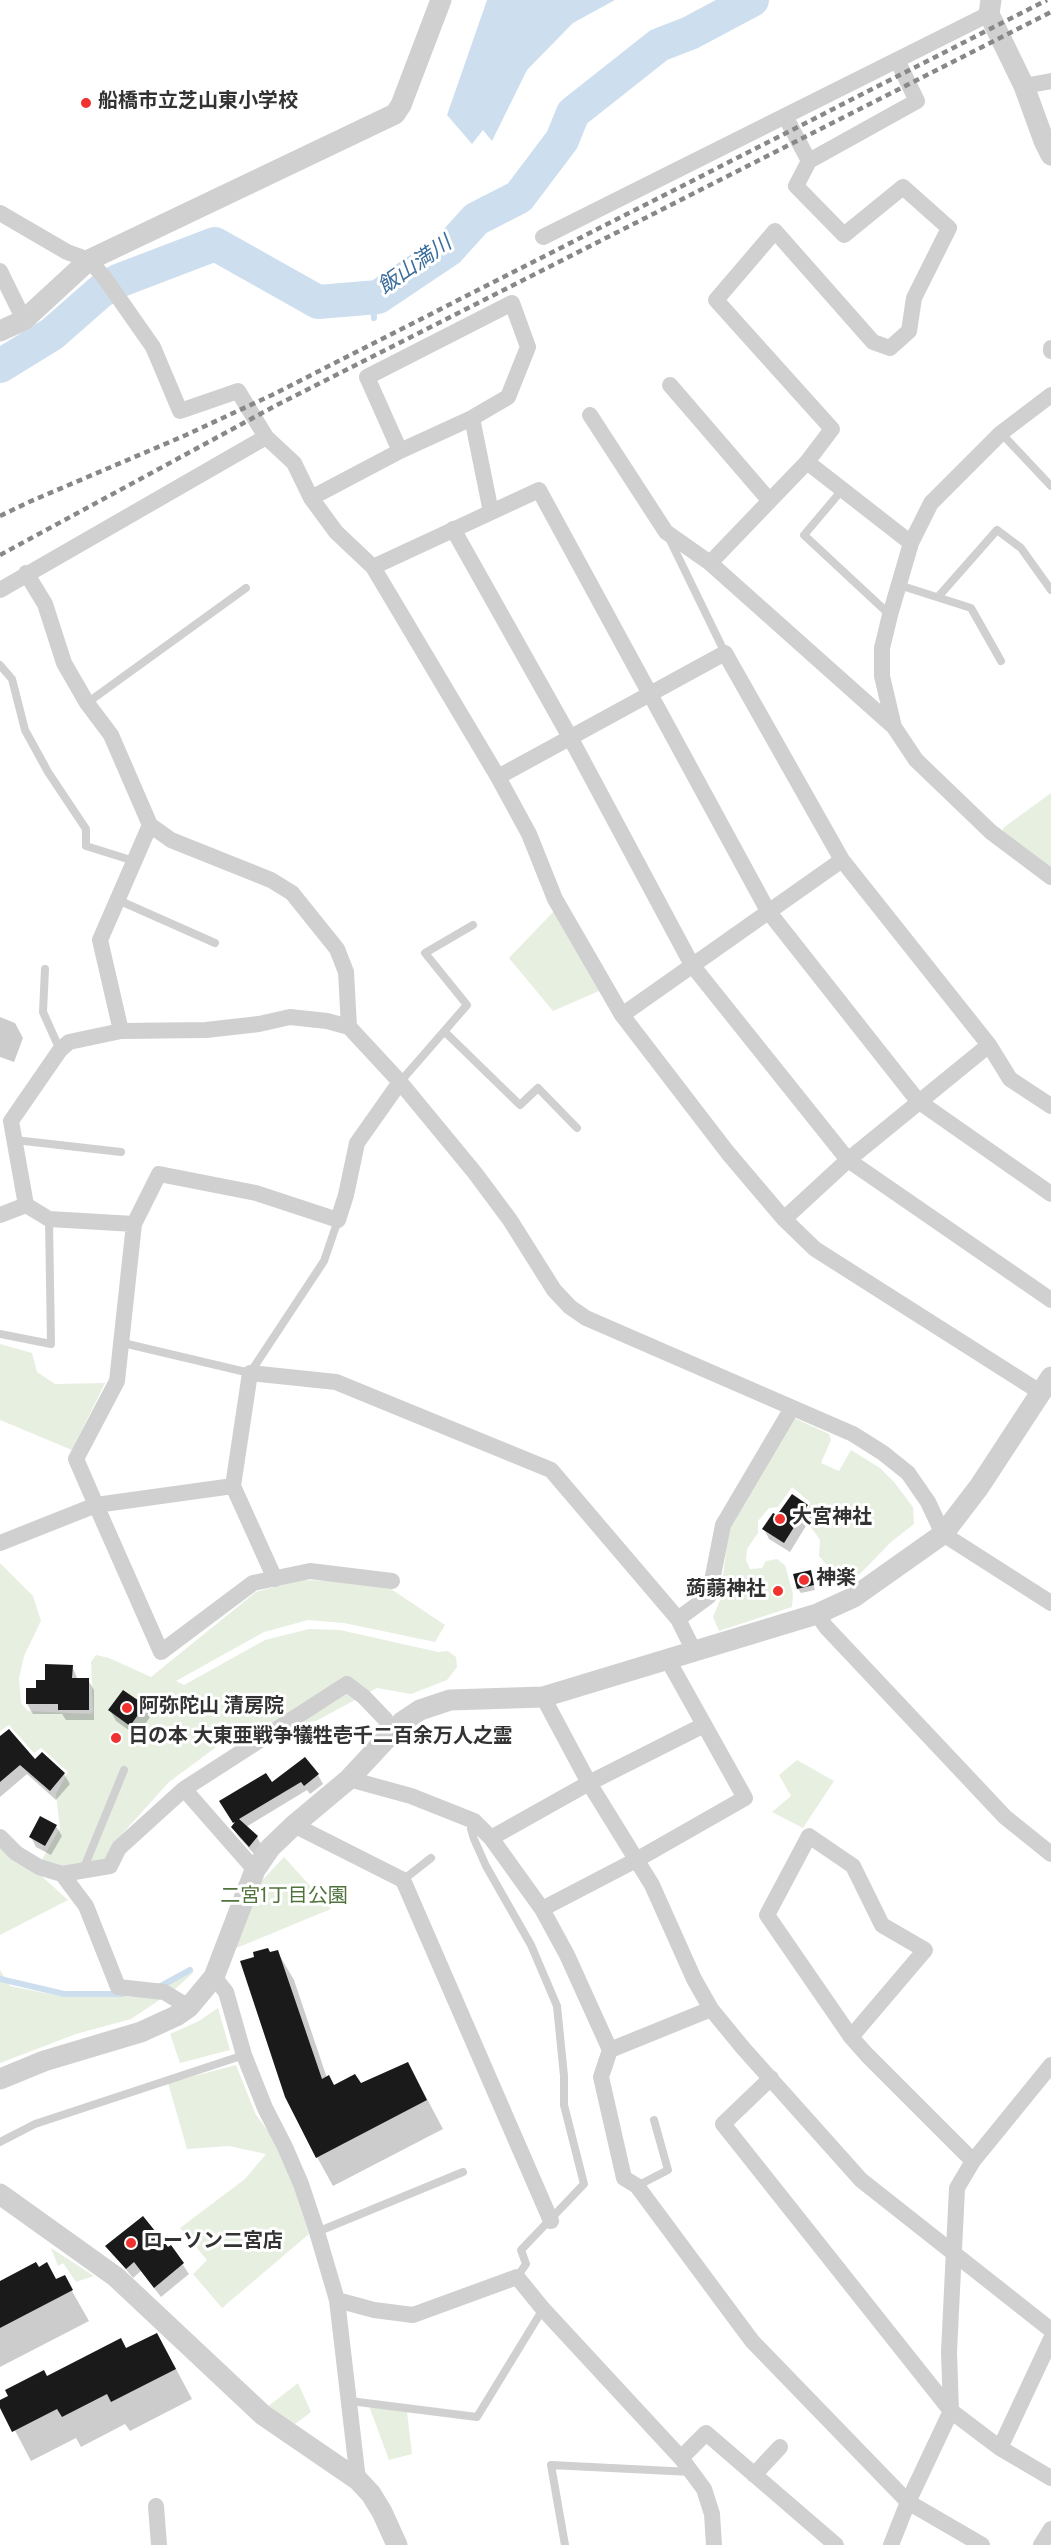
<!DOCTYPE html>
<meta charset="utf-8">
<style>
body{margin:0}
canvas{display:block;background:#fff}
</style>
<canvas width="1051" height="2545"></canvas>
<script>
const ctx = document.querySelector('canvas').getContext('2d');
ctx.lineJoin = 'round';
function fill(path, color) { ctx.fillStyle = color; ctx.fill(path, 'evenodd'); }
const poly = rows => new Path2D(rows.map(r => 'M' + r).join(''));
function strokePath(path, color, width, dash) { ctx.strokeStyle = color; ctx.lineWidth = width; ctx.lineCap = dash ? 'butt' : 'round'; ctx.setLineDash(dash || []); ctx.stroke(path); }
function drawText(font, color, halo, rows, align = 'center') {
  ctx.font = font + ' Overpass,"Noto Sans JP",sans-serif'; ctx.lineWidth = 6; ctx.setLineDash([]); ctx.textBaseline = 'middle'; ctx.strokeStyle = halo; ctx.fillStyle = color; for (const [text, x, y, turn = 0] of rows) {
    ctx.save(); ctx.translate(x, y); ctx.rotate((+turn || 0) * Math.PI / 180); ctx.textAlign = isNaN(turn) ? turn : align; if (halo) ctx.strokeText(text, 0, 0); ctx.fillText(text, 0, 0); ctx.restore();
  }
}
const green = poly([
 [1051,793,1051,868,1003,835,1003,828],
 [554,911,599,991,553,1011,509,958],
 [0,1344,32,1353,37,1372,55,1384,105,1383,72,1450,0,1420],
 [792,1417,829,1434,831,1440,821,1463,839,1471,851,1450,880,1468,894,1482,913,1507,914,1524,891,1542,857,1577,842,1587,833,1585,830,1569,819,1556,820,1540,806,1520,810,1502,792,1487,778,1507,769,1508,758,1521,758,1533,747,1549,746,1560,750,1569,762,1568,766,1561,777,1559,785,1565,793,1594,792,1607,719,1631,713,1617,720,1600,729,1528],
 [0,1563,33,1596,41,1621,24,1656,19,1678,21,1703,28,1711,90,1714,93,1712,91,1662,96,1655,109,1658,151,1677,256,1592,298,1580,339,1581,391,1589,445,1625,435,1642,344,1623,308,1620,264,1632,176,1681,184,1685,265,1640,309,1629,340,1630,438,1652,448,1651,456,1657,457,1667,447,1680,411,1694,377,1688,316,1721,267,1730,243,1740,219,1745,169,1782,123,1833,108,1862,82,1871,40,1863,60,1828,56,1794,68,1772,41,1748,34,1753,9,1725,0,1731],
 [797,1760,834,1781,803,1828,772,1812,791,1796,779,1775],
 [0,1847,37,1872,68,1900,0,1935],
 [284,1857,331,1909,234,1949,255,1888],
 [0,1970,10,1986,65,1997,144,1996,195,1971,173,1991,131,2019,76,2034,0,2063],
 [218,2008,230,2050,180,2063,170,2034,199,2021],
 [236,2065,256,2115,282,2150,309,2234,222,2308,193,2274,207,2260,180,2228,245,2179,266,2154,229,2146,187,2149,168,2083],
 [51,2248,94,2276,76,2282,63,2263,58,2266],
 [298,2383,311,2412,295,2424,266,2408],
 [369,2406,407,2412,412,2454,389,2460]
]);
const water = poly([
 [487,0,615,0,573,23,527,70,492,141,483,130,472,144,447,115]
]);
const shadow = poly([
 [0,1017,15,1023,23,1038,14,1062,0,1057],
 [806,1506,812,1516,790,1552,769,1539,764,1529,777,1517],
 [810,1572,815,1590,801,1593,798,1589],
 [72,1666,78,1680,88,1680,94,1690,94,1720,66,1720,62,1714,33,1714,27,1704,37,1689,46,1681],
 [123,1692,144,1706,150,1717,137,1736,116,1721,110,1710],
 [0,1738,35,1762,64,1774,70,1784,56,1800,27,1774,0,1797],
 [318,1775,323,1784,310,1794,307,1790,246,1827,257,1837,262,1846,255,1855,238,1836,233,1827,235,1824,221,1802,271,1785],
 [56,1826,62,1836,51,1855,36,1847,31,1837],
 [277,1951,294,1980,327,2078,334,2087,360,2085,408,2063,443,2129,333,2186,317,2157,270,1954],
 [107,2246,168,2249,171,2247,189,2274,161,2297,141,2271,133,2278],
 [38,2269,56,2281,64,2277,89,2321,0,2367,0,2282],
 [126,2350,174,2365,192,2399,130,2431,125,2424,81,2447,76,2438,31,2461,0,2402]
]);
const stream = poly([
 [747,0,748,2],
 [373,297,374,318],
 [0,1979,64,1994,123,1994],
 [159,1987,190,1970]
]);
const river = poly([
 [0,366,52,334,101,291,118,281,215,244,318,302,378,297,448,250,476,219,519,197,562,140,573,113,659,45,690,33,752,0]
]);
const building = poly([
 [792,1494,808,1505,784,1543,762,1529,773,1513,777,1515],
 [811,1570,814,1585,797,1589,793,1574],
 [45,1664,73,1665,72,1678,89,1678,89,1710,58,1710,58,1704,26,1704,26,1688,36,1688,36,1680,45,1680],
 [123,1690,145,1705,130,1726,108,1710],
 [9,1729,35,1759,42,1752,65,1773,50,1791,20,1765,0,1782,0,1736],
 [305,1757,319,1774,304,1786,301,1782,239,1819,258,1836,249,1847,231,1827,235,1822,233,1823,219,1801,266,1773,272,1782],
 [40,1816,57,1825,45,1846,29,1837],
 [268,1948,270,1952,278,1950,322,2079,329,2075,334,2085,355,2074,361,2083,408,2062,427,2100,316,2158,285,2097,240,1961,254,1957,253,1952],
 [143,2216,168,2247,171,2245,184,2263,154,2288,134,2262,126,2269,105,2246],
 [36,2262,39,2267,47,2262,56,2279,65,2275,73,2290,0,2328,0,2281],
 [157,2333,176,2369,111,2402,107,2394,62,2417,57,2409,12,2432,0,2408,0,2400,8,2396,5,2390,44,2370,47,2376,121,2338,126,2348]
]);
const service = poly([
 [1001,433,1051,486],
 [842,490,804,535,890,615],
 [669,538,725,653],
 [899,585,971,608,1001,661],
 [938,597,997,530,1021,548,1051,590],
 [0,665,12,679,25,730,48,772,86,829,86,846,134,861],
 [87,703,246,588],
 [118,900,215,943],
 [45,969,43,1012,60,1050],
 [445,1032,520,1105,538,1088,577,1128],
 [400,1082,467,1005,425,953,473,925],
 [15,1140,121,1152],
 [0,1334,51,1344,49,1219],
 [123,1343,250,1373,324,1261,338,1220],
 [474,1821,471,1829,474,1839,486,1866,531,1945,557,2006,564,2076,564,2105,584,2184,521,2250,526,2264,517,2277],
 [83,1870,124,1770],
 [403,1880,431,1858],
 [0,2142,35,2124,244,2055],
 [637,2186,668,2170,654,2120],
 [317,2232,463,2172],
 [350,2401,477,2417,543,2309],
 [565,2545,551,2465,691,2472]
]);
const minor = poly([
 [897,60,917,101,809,161,796,186,844,235,903,187,949,228,914,298,909,331,890,348,873,342,775,231,716,300,832,429,807,462,911,543],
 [1024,86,1051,81],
 [785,116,809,161],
 [0,213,67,252,89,260,104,277,153,347,180,411,238,391,266,437,0,590],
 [543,237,989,14],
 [0,271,24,320],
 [1051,348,1051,351],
 [670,385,769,500],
 [1051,395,1001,433,931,503,911,543,890,615,882,648,882,676,894,727,916,760,991,832,1051,877],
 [590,415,666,532,710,563,894,727],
 [472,418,491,512],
 [266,437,294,463,311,498,336,532,373,567,498,777,529,834,555,899,622,1015,728,1153,784,1219,815,1249,1040,1392],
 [311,498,400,451,472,418,508,397,528,347,512,303,367,377,400,451],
 [453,529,571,739,692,965,848,1160,1051,1300],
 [710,563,807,462],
 [373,567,539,490,768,911,918,1101,1051,1194],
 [26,573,45,604,64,663,87,703,111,735,150,825,171,840,271,880,292,893,337,949,346,972,349,1027],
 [498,777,725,653,842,860,989,1045,1010,1079,1051,1106],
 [622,1015,842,860],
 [121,1031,100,940,150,825],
 [0,1215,26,1205,11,1121,60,1050,69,1042,121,1031,206,1030,259,1024,290,1017,327,1021,349,1027,400,1082,475,1173,510,1220,554,1290,570,1307,586,1318,853,1434,883,1453,908,1473,928,1502,943,1534,1051,1603],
 [784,1219,848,1160,989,1045],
 [134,1224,159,1174,256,1193,338,1220,346,1195,357,1143,400,1082],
 [233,1486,250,1373,336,1382,551,1470,678,1619,694,1651],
 [0,1543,96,1505,76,1459,117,1381,134,1224,49,1219,26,1205],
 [275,1579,233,1486,96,1505,161,1652,253,1583,310,1571,392,1581],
 [817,1614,826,1627,1005,1817,1051,1854],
 [678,1619,709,1596,723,1525,792,1408],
 [543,1697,589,1783,652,1885,694,1979,711,2009,743,2048,861,2180,1051,2330],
 [349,1779,411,1796,474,1821,491,1838,542,1909,567,1955,610,2050,601,2077,624,2178,637,2186,752,2341,908,2502,982,2545],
 [184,1789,347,1684,364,1697,385,1719,392,1732],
 [294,1825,403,1880,551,2221],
 [0,1837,16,1853,39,1867,62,1874,86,1906,118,1987,164,1992,189,2007],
 [491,1838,589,1783,704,1725],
 [62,1874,110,1866,119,1848,184,1789,255,1870],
 [542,1909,638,1859,745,1798,668,1660],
 [214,1977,226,1992,244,2055,265,2108,285,2147,301,2184,317,2232,337,2300,358,2480],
 [851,2037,925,1950,882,1925,853,1866,809,1836,767,1915,851,2037,867,2055,973,2161],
 [610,2050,711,2009],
 [771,2078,723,2124,951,2411,1000,2448,1051,2478],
 [337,2300,374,2310,413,2315,517,2277,543,2309,681,2458,704,2489,712,2514,714,2545],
 [1000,2448,1051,2339],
 [681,2458,706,2433,836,2545],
 [754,2475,780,2447],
 [156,2506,159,2545],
 [891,2545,908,2502,951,2411,949,2352,957,2188,973,2161,1051,2065],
 [1041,2545,1051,2529]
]);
const tertiary = poly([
 [991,0,989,14,1024,86,1044,141,1051,155],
 [0,331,24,320,89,260,395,114,401,105,441,0],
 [0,2079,44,2061,141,2032,176,2016,189,2007,214,1977,255,1870,270,1848,294,1825,349,1779,402,1722,420,1710,450,1700,543,1697,817,1614,854,1597,943,1534,979,1487,1051,1377],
 [0,2194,116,2277,263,2415,358,2480,371,2494,382,2512,397,2545]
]);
const rail = poly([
 [0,516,29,502,186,435,272,395,1047,0],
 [0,555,275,406,1051,12]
]);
const markers = [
 [86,103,6,"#ef322f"],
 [780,1519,6,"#ef322f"],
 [804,1580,6,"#ef322f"],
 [778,1591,6,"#ef322f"],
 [127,1708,6,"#ef322f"],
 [116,1738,6,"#ef322f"],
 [131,2243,6,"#ef322f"]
];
const poiNames = [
 ["船橋市立芝山東小学校",98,103],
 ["大宮神社",792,1519],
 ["神楽",816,1580],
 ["蒟蒻神社",766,1591,"right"],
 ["阿弥陀山 清房院",139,1708],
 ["日の本 大東亜戦争犠牲壱千二百余万人之霊",128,1738],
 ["ローソン二宮店",143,2243]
];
const parkNames = [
 ["二宮1丁目公園",284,1898]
];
const waterNames = [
 ["飯山満川",416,267,-35]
];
fill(green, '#e7efe1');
fill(water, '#cddfef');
fill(shadow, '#0003');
strokePath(stream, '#cddfef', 6);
strokePath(river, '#cddfef', 34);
fill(building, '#1a1a1a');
strokePath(service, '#d0d0d0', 8);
strokePath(minor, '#d0d0d0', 16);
strokePath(tertiary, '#d0d0d0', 21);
strokePath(rail, '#888', 4.5, [6, 4.5]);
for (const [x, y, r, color] of markers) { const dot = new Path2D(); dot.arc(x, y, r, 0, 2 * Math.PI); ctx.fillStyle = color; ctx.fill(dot); strokePath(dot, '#fff', 2); }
drawText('bold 20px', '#333', '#fff', poiNames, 'left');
drawText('20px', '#51723c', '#fff', parkNames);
drawText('italic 21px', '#3a6d9b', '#fff', waterNames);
</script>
